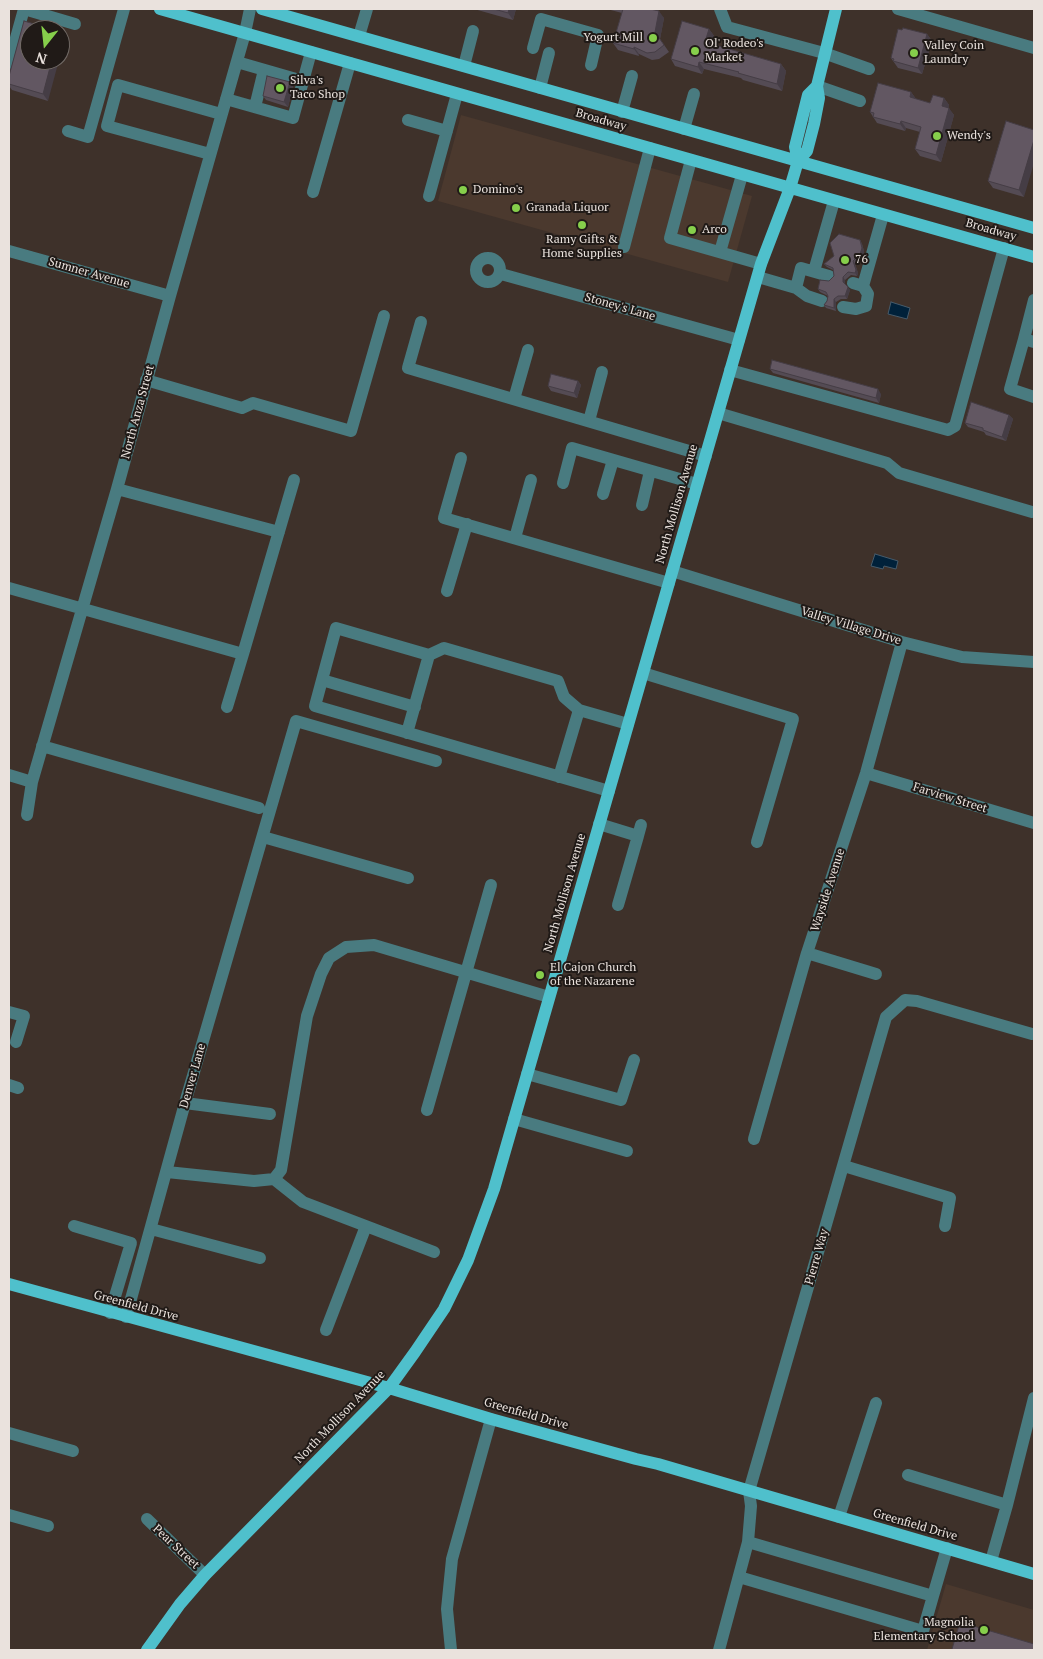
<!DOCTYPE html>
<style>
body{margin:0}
#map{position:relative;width:1043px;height:1659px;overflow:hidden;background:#3e312a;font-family:"PT Serif",serif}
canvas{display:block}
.frame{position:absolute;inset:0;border:10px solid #eae2dd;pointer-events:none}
.north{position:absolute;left:20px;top:20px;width:50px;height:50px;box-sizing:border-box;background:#201a17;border:1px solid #716a66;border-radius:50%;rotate:196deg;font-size:14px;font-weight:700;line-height:20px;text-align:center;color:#eae2dd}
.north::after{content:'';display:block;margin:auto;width:18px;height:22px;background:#86cf4b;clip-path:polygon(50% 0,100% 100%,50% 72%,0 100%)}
</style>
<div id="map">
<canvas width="1043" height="1659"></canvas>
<div class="frame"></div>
<div class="north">N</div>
</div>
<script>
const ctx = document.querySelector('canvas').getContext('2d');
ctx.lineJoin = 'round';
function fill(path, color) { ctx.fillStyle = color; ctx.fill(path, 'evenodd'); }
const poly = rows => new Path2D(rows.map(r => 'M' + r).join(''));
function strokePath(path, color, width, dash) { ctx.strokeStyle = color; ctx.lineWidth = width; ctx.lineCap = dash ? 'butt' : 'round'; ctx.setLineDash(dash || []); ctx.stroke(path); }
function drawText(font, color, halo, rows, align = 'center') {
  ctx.font = font + ' "PT Serif",serif'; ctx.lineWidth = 4; ctx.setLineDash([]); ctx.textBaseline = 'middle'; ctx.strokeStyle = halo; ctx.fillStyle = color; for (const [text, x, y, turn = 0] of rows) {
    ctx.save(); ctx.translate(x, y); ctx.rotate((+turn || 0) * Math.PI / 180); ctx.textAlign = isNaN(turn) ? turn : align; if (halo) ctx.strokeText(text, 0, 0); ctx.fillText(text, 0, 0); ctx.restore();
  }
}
const built = poly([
 [461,115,752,196,728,282,438,201],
 [946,1584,1034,1610,1034,1650,927,1650]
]);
const water = poly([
 [891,302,910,308,907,319,888,314,891,302],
 [875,554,898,561,896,569,884,566,883,569,871,566,875,554]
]);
const minor = poly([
 [24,9,75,24],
 [720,9,727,27,824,53,869,69],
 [898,9,1034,48],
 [359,36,367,9],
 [533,48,541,19,598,35,591,65],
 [237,62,303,81],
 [9,63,24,9],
 [464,66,473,31],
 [817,86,860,101],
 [540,88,549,53],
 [226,99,293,118,311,52],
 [255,107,264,70],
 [622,112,632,76],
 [408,120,447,131],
 [684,129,694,94],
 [68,131,88,137,124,9],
 [210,154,107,126,118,85,221,114],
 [691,160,670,238,761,264],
 [313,192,350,63],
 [429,196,457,94],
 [624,247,650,148],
 [9,251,170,296],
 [720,252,742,175],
 '476 270a12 12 0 1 1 24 0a12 12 0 1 1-24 0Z',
 [814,271,834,201],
 [501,274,739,340],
 [758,277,796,288,801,268,829,276],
 [853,283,863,286,883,215],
 [796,288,807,296,822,301],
 [1034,300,1024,339,1034,342],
 [843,307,856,309,866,306,868,294,863,286],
 [421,322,408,368,706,456],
 [1024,339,1010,389,1034,397],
 [730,370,948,430,955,426,1004,248],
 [146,380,242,408,253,403,351,431,384,316],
 [514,399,528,350],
 [718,413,887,463,899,473,1032,512],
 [589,421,602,372],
 [461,458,444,518,669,583],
 [563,483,572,448,697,484],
 [117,489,279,532],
 [603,494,613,460],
 [642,505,650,471],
 [515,538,531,480],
 [672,571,902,642,962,657,1034,662],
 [9,588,243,654,227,707],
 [447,591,467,524],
 [243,654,294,480],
 [643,673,793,719,757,842],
 [322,680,415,707],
 [407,733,429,655],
 [42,746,259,808],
 [866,773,1034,823],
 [9,775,32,782],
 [559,777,579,710],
 [609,791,315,706,336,628,429,655,444,648,558,681,564,697,579,710,628,724],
 [27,815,32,782,117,489,170,296,245,33,250,9],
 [599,824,638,836,641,825],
 [263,837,408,878],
 [618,905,638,836],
 [807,953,876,974],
 [9,1012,24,1016,16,1042],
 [527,1074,621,1100,634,1060],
 [9,1085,18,1088],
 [185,1103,270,1114],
 [427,1110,491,885],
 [514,1119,627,1151],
 [754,1139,807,953,866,773,902,642],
 [844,1166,950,1198,945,1226],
 [167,1172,254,1181,274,1179,281,1170,307,1016,321,974,329,958,346,947,374,945,549,997],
 [274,1179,303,1202,434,1252],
 [74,1226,131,1243,110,1313],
 [151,1229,260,1258],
 [126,1317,185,1103,296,721,436,761],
 [326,1330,366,1226],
 [9,1433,73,1451],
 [908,1475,1007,1505,991,1561],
 [1007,1505,1034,1398],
 [9,1515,48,1526],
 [839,1517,876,1403],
 [147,1519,205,1575],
 [748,1542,933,1596,947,1548],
 [739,1577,923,1631,933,1596],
 [451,1650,447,1609,452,1559,491,1419],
 [719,1650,748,1542,751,1506,749,1491,886,1017,905,1000,917,1001,1032,1034]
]);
const major = poly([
 [160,9,1034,257],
 [262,9,1034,228],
 [798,161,807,151,814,124,819,98,817,86,836,9],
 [9,1284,389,1388,491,1419,636,1459,658,1464,1034,1574],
 [147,1650,180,1604,205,1575,389,1388,415,1352,444,1309,468,1260,494,1189,761,264,790,188,798,161,795,147,808,95,817,86]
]);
const wall = poly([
 [474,9,516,9,513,20],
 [607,9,652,9,664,18,660,39,669,52,659,59,652,60,639,54,639,56,618,50,613,43,622,13],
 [24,21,48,101,12,90,9,86,9,76],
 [709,29,714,36,711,44,781,64,786,71,782,91,743,80,741,78,704,69,702,74,675,66,671,59],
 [927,34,932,41,922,74,898,68,891,58],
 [290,82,293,87,288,107,266,100,263,96],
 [911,92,916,99,930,103,944,98,949,105,948,108,954,115,941,162,920,156,915,149,920,132,906,128,905,131,877,123,870,112],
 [1006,121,1024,197,993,188,988,181],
 [860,240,862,244,864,251,863,257,855,264,858,273,857,276,851,275,845,280,845,285,850,290,847,299,841,299,836,302,836,311,826,308,824,305,827,301,828,296,820,292,818,289,829,281,834,276,833,270,827,267,824,264],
 [770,369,881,394,879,403,773,373],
 [578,381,581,385,577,398,551,391,548,386],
 [1009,415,1013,419,1006,441,986,435,984,432,968,427,965,423]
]);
const shadedWall = poly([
 [509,9,516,9,513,20,508,13],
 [659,11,664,18,660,39,655,32],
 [709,29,714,36,710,49,705,42],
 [60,32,65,39,60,57],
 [927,34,932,41,922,74,918,68],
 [634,47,639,54,639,56,634,49],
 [52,60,59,60,48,101,43,94],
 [699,62,704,69,702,74,698,67],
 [781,64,786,71,782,91,777,84],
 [290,82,293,87,288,107,284,102],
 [911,92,916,99,910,97],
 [944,98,949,105,947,113,942,106],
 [949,108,954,115,941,162,936,155],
 [901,121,906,128,905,131,900,124],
 [1034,140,1034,163,1024,197,1019,190],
 [860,240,862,244,864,251,863,257,860,254],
 [853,261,855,264,858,273,857,276,855,273],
 [843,277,845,280,845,285,843,282],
 [848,287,850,290,847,299,845,296],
 [834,299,836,302,836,311,834,308],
 [578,381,581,385,577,398,574,393],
 [878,389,881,394,879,403,876,398],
 [1009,415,1013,419,1006,441,1002,437]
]);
const building = poly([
 [494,9,509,9,508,13,494,9],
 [623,9,650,9,659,11,655,32,664,45,655,52,647,53,634,47,634,49,613,43,623,9],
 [24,21,55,30,30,30,30,60,52,60,43,94,9,84,9,76,24,21],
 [682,21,709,29,705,42,781,64,777,84,738,73,739,72,699,62,698,67,671,59,682,21],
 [903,28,927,34,918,68,893,61,894,59,891,58,898,29,902,30,903,28],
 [267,76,290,82,284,102,263,96,267,76],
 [878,83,911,92,910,97,930,103,933,95,944,98,942,106,949,108,936,155,915,149,921,127,901,121,900,124,873,117,874,113,870,112,878,83],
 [1006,121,1034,130,1034,140,1019,190,988,181,1006,121],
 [839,234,860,240,862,248,860,254,853,261,856,270,855,273,848,272,843,277,843,282,848,287,845,296,838,296,834,299,834,308,824,305,827,301,828,296,826,292,818,289,820,280,829,281,834,276,833,268,824,264,834,256,830,243,839,234],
 [772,360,878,389,876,398,770,369,772,360],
 [551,374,578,381,574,393,548,386,551,374],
 [971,402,1009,415,1002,437,983,430,983,428,965,423,971,402],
 [960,1622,1034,1644,1034,1650,954,1650,952,1649,960,1622]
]);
const markers = [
 [653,38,5,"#86cf4b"],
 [695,51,5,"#86cf4b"],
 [914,53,5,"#86cf4b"],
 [280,88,5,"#86cf4b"],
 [937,136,5,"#86cf4b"],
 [463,190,5,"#86cf4b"],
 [516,208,5,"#86cf4b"],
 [582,225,5,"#86cf4b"],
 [692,230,5,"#86cf4b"],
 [845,260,5,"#86cf4b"],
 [540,975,5,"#86cf4b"],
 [984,1630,5,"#86cf4b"]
];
const poiNames = [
 ["Yogurt Mill",643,38,"right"],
 ["Ol' Rodeo's",705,44],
 ["Market",705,58],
 ["Valley Coin",924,46],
 ["Laundry",924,60],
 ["Silva's",290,81],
 ["Taco Shop",290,95],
 ["Wendy's",947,136],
 ["Domino's",473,190],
 ["Granada Liquor",526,208],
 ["Arco",702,230],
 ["Ramy Gifts &",582,240,"center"],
 ["Home Supplies",582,254,"center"],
 ["76",855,260],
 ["El Cajon Church",550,968],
 ["of the Nazarene",550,982],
 ["Magnolia",974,1623,"right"],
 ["Elementary School",974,1637,"right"]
];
const streetNames = [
 ["Broadway",601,120,16],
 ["Broadway",991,230,16],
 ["Sumner Avenue",89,273,16],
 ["Stoney's Lane",620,307,16],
 ["North Anza Street",138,412,-75],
 ["North Mollison Avenue",677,504,-74],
 ["Valley Village Drive",851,626,17],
 ["Farview Street",950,798,17],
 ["Wayside Avenue",828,890,-72],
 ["North Mollison Avenue",565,893,-74],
 ["Denver Lane",193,1076,-74],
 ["Pierre Way",817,1257,-74],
 ["Greenfield Drive",136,1306,15],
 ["Greenfield Drive",526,1414,16],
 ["North Mollison Avenue",340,1417,-46],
 ["Greenfield Drive",915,1525,16],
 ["Pear Street",176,1547,43]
];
fill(built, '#4b392e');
fill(water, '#00213a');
strokePath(water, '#465b6b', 1);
strokePath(minor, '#497b80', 12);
strokePath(major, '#4fc0cc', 12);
fill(wall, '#544b54');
fill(shadedWall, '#453d45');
fill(building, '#625762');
strokePath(building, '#453d45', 1);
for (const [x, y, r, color] of markers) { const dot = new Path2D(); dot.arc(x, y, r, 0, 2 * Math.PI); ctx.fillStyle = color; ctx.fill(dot); strokePath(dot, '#201a17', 2); }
drawText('12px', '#eae2dd', '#201a17', poiNames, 'left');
drawText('12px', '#eae2dd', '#201a17', streetNames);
</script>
